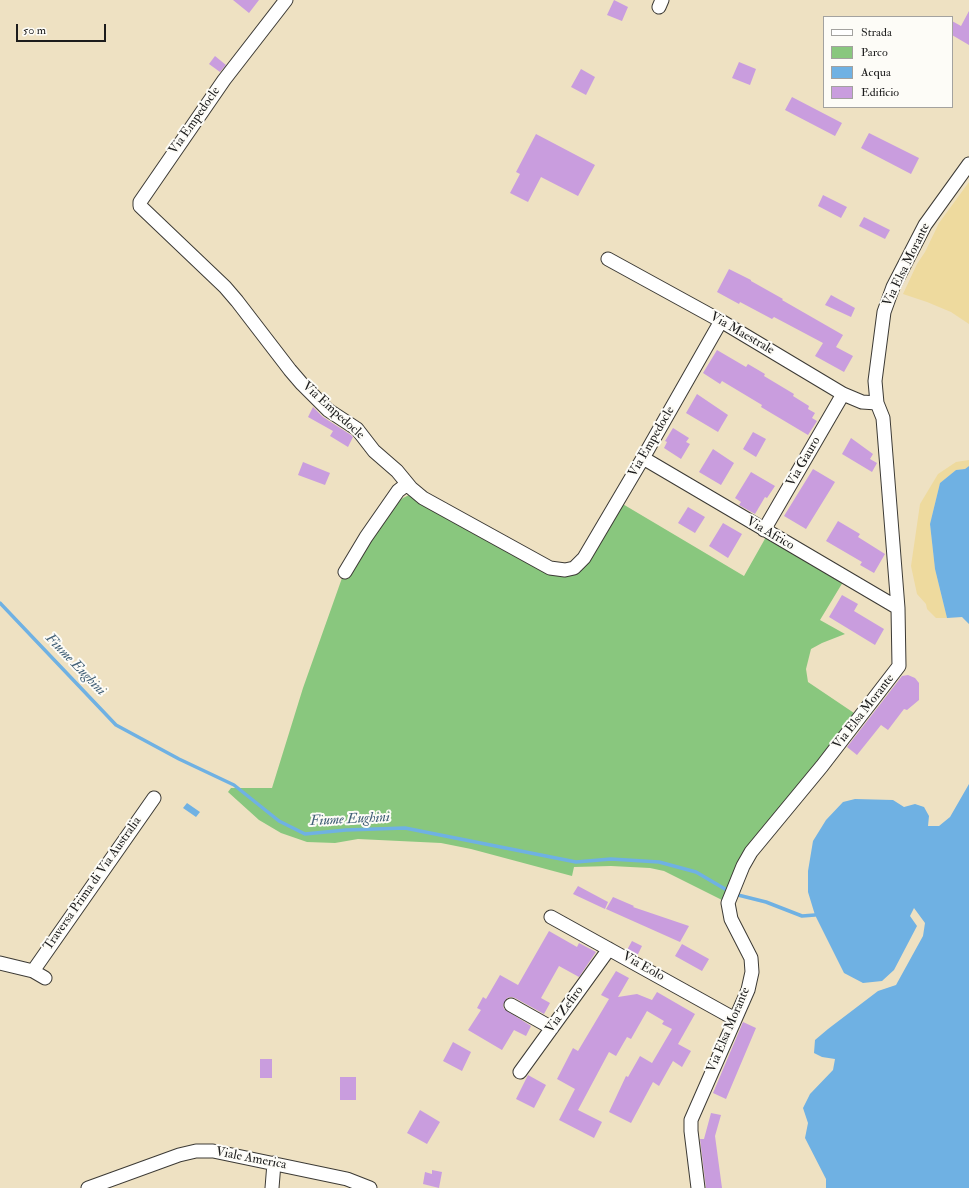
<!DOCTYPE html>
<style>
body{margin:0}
#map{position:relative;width:969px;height:1188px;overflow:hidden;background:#eee1c2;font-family:"IM FELL Double Pica",serif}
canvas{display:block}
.legend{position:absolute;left:823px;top:16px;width:130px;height:92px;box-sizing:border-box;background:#fdfcf7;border:1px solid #a3a29f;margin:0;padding:5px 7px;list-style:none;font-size:12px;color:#1c1c1c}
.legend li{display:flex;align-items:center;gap:8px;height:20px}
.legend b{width:20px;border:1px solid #a3a29f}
.scale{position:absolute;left:16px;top:24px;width:90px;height:18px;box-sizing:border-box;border:2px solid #1c1c1c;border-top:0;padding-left:5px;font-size:12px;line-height:14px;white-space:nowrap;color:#1c1c1c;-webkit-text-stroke:3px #fdfcf7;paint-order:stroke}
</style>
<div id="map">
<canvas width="969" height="1188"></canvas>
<ul class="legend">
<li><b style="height:5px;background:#fff"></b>Strada</li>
<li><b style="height:11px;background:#89c77e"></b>Parco</li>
<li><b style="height:11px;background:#6fb1e3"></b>Acqua</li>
<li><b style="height:11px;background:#c99dde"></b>Edificio</li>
</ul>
<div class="scale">50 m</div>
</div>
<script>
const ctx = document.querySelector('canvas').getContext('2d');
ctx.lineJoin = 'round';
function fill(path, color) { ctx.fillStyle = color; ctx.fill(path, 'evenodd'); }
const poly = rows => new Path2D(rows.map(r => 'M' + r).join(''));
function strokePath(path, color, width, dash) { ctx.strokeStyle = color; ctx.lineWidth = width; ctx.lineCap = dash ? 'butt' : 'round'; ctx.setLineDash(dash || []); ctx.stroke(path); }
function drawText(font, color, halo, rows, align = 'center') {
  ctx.font = font + ' "IM FELL Double Pica",serif'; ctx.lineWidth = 4; ctx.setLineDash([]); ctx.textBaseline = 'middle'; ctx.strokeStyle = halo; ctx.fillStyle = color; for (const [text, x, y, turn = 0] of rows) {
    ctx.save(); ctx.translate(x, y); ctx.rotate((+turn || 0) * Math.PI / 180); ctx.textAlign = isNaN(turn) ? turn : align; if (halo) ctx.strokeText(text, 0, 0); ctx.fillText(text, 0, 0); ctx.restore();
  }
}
const green = poly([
 [411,494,567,574,621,503,744,576,766,537,843,582,820,620,845,634,822,643,811,649,806,669,808,682,854,713,770,823,722,900,664,871,650,868,611,866,574,867,572,876,471,849,441,843,358,839,335,843,307,842,281,833,259,820,228,792,231,788,272,788,303,688,342,578,393,506,403,498]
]);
const sand = poly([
 [969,182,969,324,951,312,927,302,903,294,917,264,925,252,939,223],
 [969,460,969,466,965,469,956,470,940,483,930,524,935,569,947,618,936,618,927,609,926,604,917,594,911,566,920,504,938,474,956,462]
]);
const water = poly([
 [969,466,969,624,962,617,947,618,935,569,930,524,940,483,956,470,965,469],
 [969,784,969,1188,826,1188,826,1179,805,1138,808,1123,803,1108,810,1094,833,1070,835,1059,822,1057,814,1053,815,1040,828,1029,878,991,896,985,923,936,925,923,914,908,910,916,917,926,894,970,882,981,863,983,844,973,815,915,808,892,808,871,813,841,826,820,843,802,855,799,893,800,904,807,915,804,924,807,929,816,928,826,939,826,950,817],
 [187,803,200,812,196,817,183,808]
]);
const stream = poly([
 [0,603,116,725,179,759,234,785,279,821,305,834,346,830,405,828,576,862,611,859,659,862,696,872,725,889],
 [738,895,766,902,802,916,815,915]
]);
const building = poly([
 [233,0,259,0,249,13],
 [614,0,628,7,622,21,607,15],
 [969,11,969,45,952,35,952,21,961,26],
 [215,56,226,65,220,72,209,64],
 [739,62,756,69,750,85,732,78],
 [581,69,595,77,586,95,571,87],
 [792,97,842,123,835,136,785,110],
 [869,133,919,158,911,174,861,148],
 [536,134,595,165,578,196,541,177,528,202,510,193,520,174,516,172],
 [823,195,847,207,841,218,818,206],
 [864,217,890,230,885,239,859,226],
 [729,269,751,280,751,281,783,299,782,300,843,335,836,347,853,356,844,372,815,356,823,343,774,317,772,319,740,302,739,304,717,292],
 [831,295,855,308,851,317,825,305],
 [717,350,746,367,748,364,765,374,764,376,794,394,793,396,809,406,808,409,815,413,812,418,817,421,808,435,761,407,762,405,722,381,720,384,703,373],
 [697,394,728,415,718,432,686,413],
 [313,407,323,417,351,435,353,437,348,447,330,436,333,431,308,417],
 [673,428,689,438,686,442,690,444,681,459,664,448,667,442,665,441],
 [753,432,766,439,756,457,743,449],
 [851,438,873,454,870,459,877,463,872,472,842,454],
 [713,449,734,463,721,485,699,472],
 [303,462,330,473,325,485,298,475],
 [813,469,835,482,806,529,784,516],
 [751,472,775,486,767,498,765,497,755,514,739,505,741,502,735,498],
 [688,507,705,517,695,533,678,523],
 [838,521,860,534,858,537,885,554,874,573,860,565,862,562,826,541],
 [723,523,742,534,728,558,709,546],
 [842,595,858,604,854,611,884,629,875,645,829,617],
 [908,675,915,678,919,683,919,700,907,710,904,709,888,730,881,725,857,755,847,747,902,676],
 [578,886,608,902,605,909,573,894],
 [613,897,634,906,633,907,689,926,680,942,606,909],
 [549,931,577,947,579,943,596,952,579,977,559,966,541,998,550,1003,544,1014,515,998,511,997,507,998,503,1005,504,1009,531,1026,526,1036,514,1030,502,1050,468,1030,481,1010,477,1008,483,997,486,999,500,975,518,985],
 [632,941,642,946,637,956,627,950],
 [682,944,709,959,702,971,675,956],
 [616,971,629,978,618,997,637,994,652,1000,657,992,695,1014,678,1044,691,1051,682,1067,673,1061,659,1086,653,1082,631,1123,609,1112,626,1076,628,1077,640,1056,652,1063,672,1029,662,1024,664,1021,647,1011,631,1039,627,1037,616,1056,609,1052,578,1110,602,1122,594,1138,559,1120,575,1089,557,1079,573,1048,578,1051,609,999,601,995],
 [743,1022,756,1028,726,1099,713,1093],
 [453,1042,471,1052,462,1071,443,1061],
 [260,1059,272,1059,272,1078,260,1078],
 [528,1075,546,1085,534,1108,516,1099],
 [340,1077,356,1077,356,1100,340,1100],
 [420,1110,440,1122,427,1144,407,1133],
 [711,1113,721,1115,715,1136,722,1188,706,1188,700,1139,704,1139],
 [432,1170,442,1172,439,1188,423,1184,425,1172,432,1174]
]);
const minor = poly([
 [286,0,224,80,140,202,140,206,225,287,237,301,290,370,302,384,328,410,357,429,374,451,397,471,411,488,423,498,550,568,565,570,574,568,584,558,643,458,721,321],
 [659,7,662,0],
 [608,259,721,321,843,394,862,402,877,403],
 [643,458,898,608],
 [764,530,843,394],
 [345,572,366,537,398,491,407,484],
 [551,917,735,1019],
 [0,963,33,971,45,978],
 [33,971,154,798],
 [511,1005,552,1028],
 [520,1072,609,949],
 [88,1188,179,1155,196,1151,213,1151,347,1179,370,1188],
 [272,1188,274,1163],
 [698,1188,691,1131,691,1120,748,990,752,972,751,958,731,919,728,903,743,866,751,852,822,766,899,666,898,608,883,418,877,403,875,381,884,312,893,287,925,225,969,164]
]);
const streetNames = [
 ["Via Empedocle",195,121,-55],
 ["Via Elsa Morante",907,265,-64],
 ["Via Maestrale",742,334,30],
 ["Via Empedocle",333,411,42],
 ["Via Empedocle",652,442,-60],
 ["Via Gauro",804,462,-60],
 ["Via Africo",770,534,30],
 ["Via Elsa Morante",864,712,-52],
 ["Traversa Prima di Via Australia",93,884,-55],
 ["Via Eolo",643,967,29],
 ["Via Zefiro",565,1010,-54],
 ["Via Elsa Morante",729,1030,-67],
 ["Viale America",251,1159,11]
];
const waterNames = [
 ["Fiume Eughini",75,665,46],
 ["Fiume Eughini",350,820,-3]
];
fill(green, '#89c77e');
fill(sand, '#eeda9e');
fill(water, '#6fb1e3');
strokePath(stream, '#6fb1e3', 3.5);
fill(building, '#c99dde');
strokePath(minor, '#3c3a35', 15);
strokePath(minor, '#fff', 13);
drawText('13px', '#1c1c1c', '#fdfcf7', streetNames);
drawText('italic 14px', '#415f76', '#fdfcf7', waterNames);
</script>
